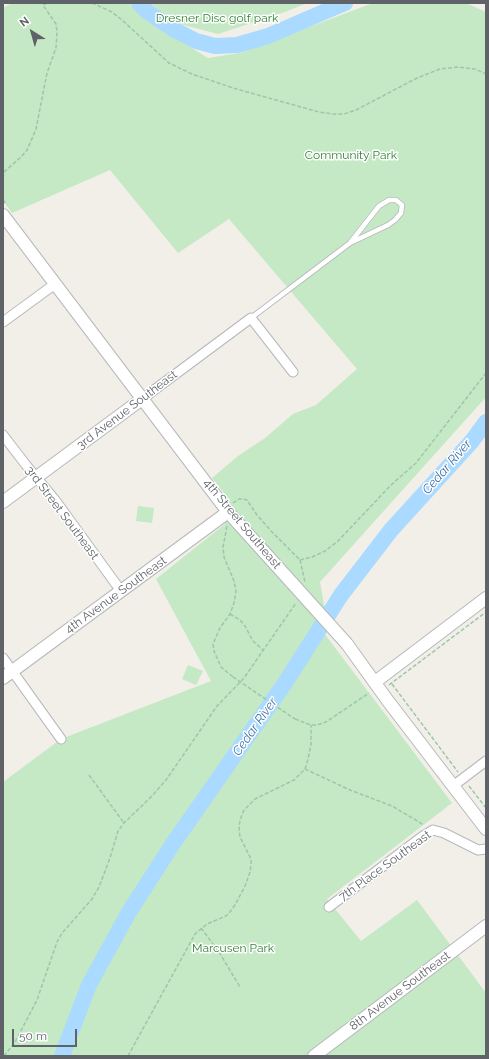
<!DOCTYPE html>
<style>
body{margin:0}
#map{position:relative;width:489px;height:1059px;overflow:hidden;background:#f1efe8;font-family:Raleway,sans-serif}
canvas{display:block}
.frame{position:absolute;inset:0;border:4px solid #5f6368;pointer-events:none}
.north{position:absolute;left:12px;top:12px;width:40px;height:40px;-webkit-text-stroke:3px #fff;paint-order:stroke;rotate:323deg;font-size:11px;font-weight:700;line-height:16px;text-align:center;color:#5f6368}
.north::after{content:'';display:block;margin:auto;width:14px;height:18px;background:#5f6368;clip-path:polygon(50% 0,100% 100%,50% 72%,0 100%)}
.scale{position:absolute;left:12px;top:1029px;width:65px;height:18px;box-sizing:border-box;border:2px solid #5f6368;border-top:0;padding-left:5px;font-size:12px;line-height:14px;white-space:nowrap;color:#5f6368;-webkit-text-stroke:3px #fff;paint-order:stroke}
</style>
<div id="map">
<canvas width="489" height="1059"></canvas>
<div class="frame"></div>
<div class="north">N</div>
<div class="scale">50 m</div>
</div>
<script>
const ctx = document.querySelector('canvas').getContext('2d');
ctx.lineJoin = 'round';
function fill(path, color) { ctx.fillStyle = color; ctx.fill(path, 'evenodd'); }
const poly = rows => new Path2D(rows.map(r => 'M' + r).join(''));
function strokePath(path, color, width, dash) { ctx.strokeStyle = color; ctx.lineWidth = width; ctx.lineCap = dash ? 'butt' : 'round'; ctx.setLineDash(dash || []); ctx.stroke(path); }
function drawText(font, color, halo, rows, align = 'center') {
  ctx.font = font + ' Raleway,sans-serif'; ctx.lineWidth = 3; ctx.setLineDash([]); ctx.textBaseline = 'middle'; ctx.strokeStyle = halo; ctx.fillStyle = color; for (const [text, x, y, turn = 0] of rows) {
    ctx.save(); ctx.translate(x, y); ctx.rotate((+turn || 0) * Math.PI / 180); ctx.textAlign = isNaN(turn) ? turn : align; if (halo) ctx.strokeText(text, 0, 0); ctx.fillText(text, 0, 0); ctx.restore();
  }
}
const green = poly([
 [12,3,129,3,136,11,150,22,208,58,240,53,373,3,466,3,486,12,486,397,320,582,326,616,318,625,452,803,327,899,361,941,417,900,486,993,486,1056,3,1056,3,782,61,739,211,681,156,579,225,524,227,497,212,478,238,456,265,438,293,414,316,405,357,369,229,219,178,253,110,170,12,213,3,200,3,8],
 [150,3,307,3,285,12,218,34,176,23],
 [138,506,154,508,152,523,136,521],
 [188,665,203,671,196,685,182,679]
]);
const river = poly([
 [139,3,148,12,173,29,196,41,215,46,237,45,268,36,345,3],
 [62,1056,89,985,129,912,172,845,285,683,341,595,391,530,472,441,486,422]
]);
const path = poly([
 [92,3,112,12,122,20,169,63,192,74,233,88,319,112,333,114,344,114,356,110,417,78,440,69,458,67,475,69,486,74],
 [3,178,4,172,22,156,27,150,31,141,36,129,47,73,56,48,57,32,56,24,43,5,47,3],
 [3,200,7,205],
 [233,503,239,499,243,499,247,500,257,515,272,532,300,560],
 [227,526,223,547,224,557,234,581,236,591,234,603,230,614,220,628,213,644,214,651,221,667,233,677],
 [300,560,305,582],
 [300,560,312,557,325,551,338,541,391,485,416,463,486,373],
 [230,614,240,620,245,626,253,641,263,650],
 [392,684,458,772],
 [389,685,486,612],
 [295,719,311,725,317,725,326,722,369,693],
 [305,769,350,790,392,806,424,825],
 [89,775,124,823],
 [469,786,486,808],
 [201,928,219,952,240,987],
 [4,1056,15,1042,37,1000,57,942,62,933,92,899,99,887,110,858,118,831,124,823,152,796,166,780,217,706,244,678,296,603],
 [128,1056,195,934,207,924,226,916,230,912,235,905,245,886,250,872,251,865,251,859,240,837,239,829,240,820,244,810,255,799,294,780,305,769,307,763,311,745,311,725]
]);
const service = poly([
 [251,318,350,243,388,225,395,220,401,213,402,205,396,200,389,200,379,206,350,243]
]);
const minor = poly([
 [3,322,55,284],
 [142,399,251,318,293,372],
 [3,435,26,465,55,500,121,591],
 [3,658,61,739],
 [453,786,486,761],
 [329,907,423,836,433,830,444,833,478,850,486,849]
]);
const tertiary = poly([
 [3,215,228,512,293,584],
 [3,502,142,399],
 [347,644,388,701,486,829],
 [3,678,228,512],
 [375,682,486,598],
 [314,1056,486,926]
]);
const pathBridge = poly([
 [233,677,295,719]
]);
const tertiaryBridge = poly([
 [293,584,347,644]
]);
const parkNames = [
 ["Dresner Disc golf park",217,18],
 ["Community Park",351,155],
 ["Marcusen Park",233,948]
];
const streetNames = [
 ["3rd Avenue Southeast",127,410,-37],
 ["3rd Street Southeast",62,513,53],
 ["4th Street Southeast",242,524,50],
 ["4th Avenue Southeast",116,595,-36],
 ["7th Place Southeast",385,866,-36],
 ["8th Avenue Southeast",400,991,-37]
];
const waterNames = [
 ["Cedar River",447,467,-49],
 ["Cedar River",255,727,-55]
];
fill(green, '#c5e8c5');
strokePath(river, '#aadaff', 16);
strokePath(service, '#b5b8bc', 6);
strokePath(minor, '#b5b8bc', 11);
strokePath(tertiary, '#b5b8bc', 14);
strokePath(path, '#9cc7a9', 1.5, [4, 2]);
strokePath(service, '#fff', 4.5);
strokePath(minor, '#fff', 9);
strokePath(tertiary, '#fff', 12);
strokePath(tertiaryBridge, '#b5b8bc', 14, []);
strokePath(pathBridge, '#9cc7a9', 1.5, [4, 2]);
strokePath(tertiaryBridge, '#fff', 12);
drawText('12px', '#348238', '#fff', parkNames);
drawText('12px', '#5f6368', '#fff', streetNames);
drawText('italic 13px', '#4174aa', '#fff', waterNames);
</script>
